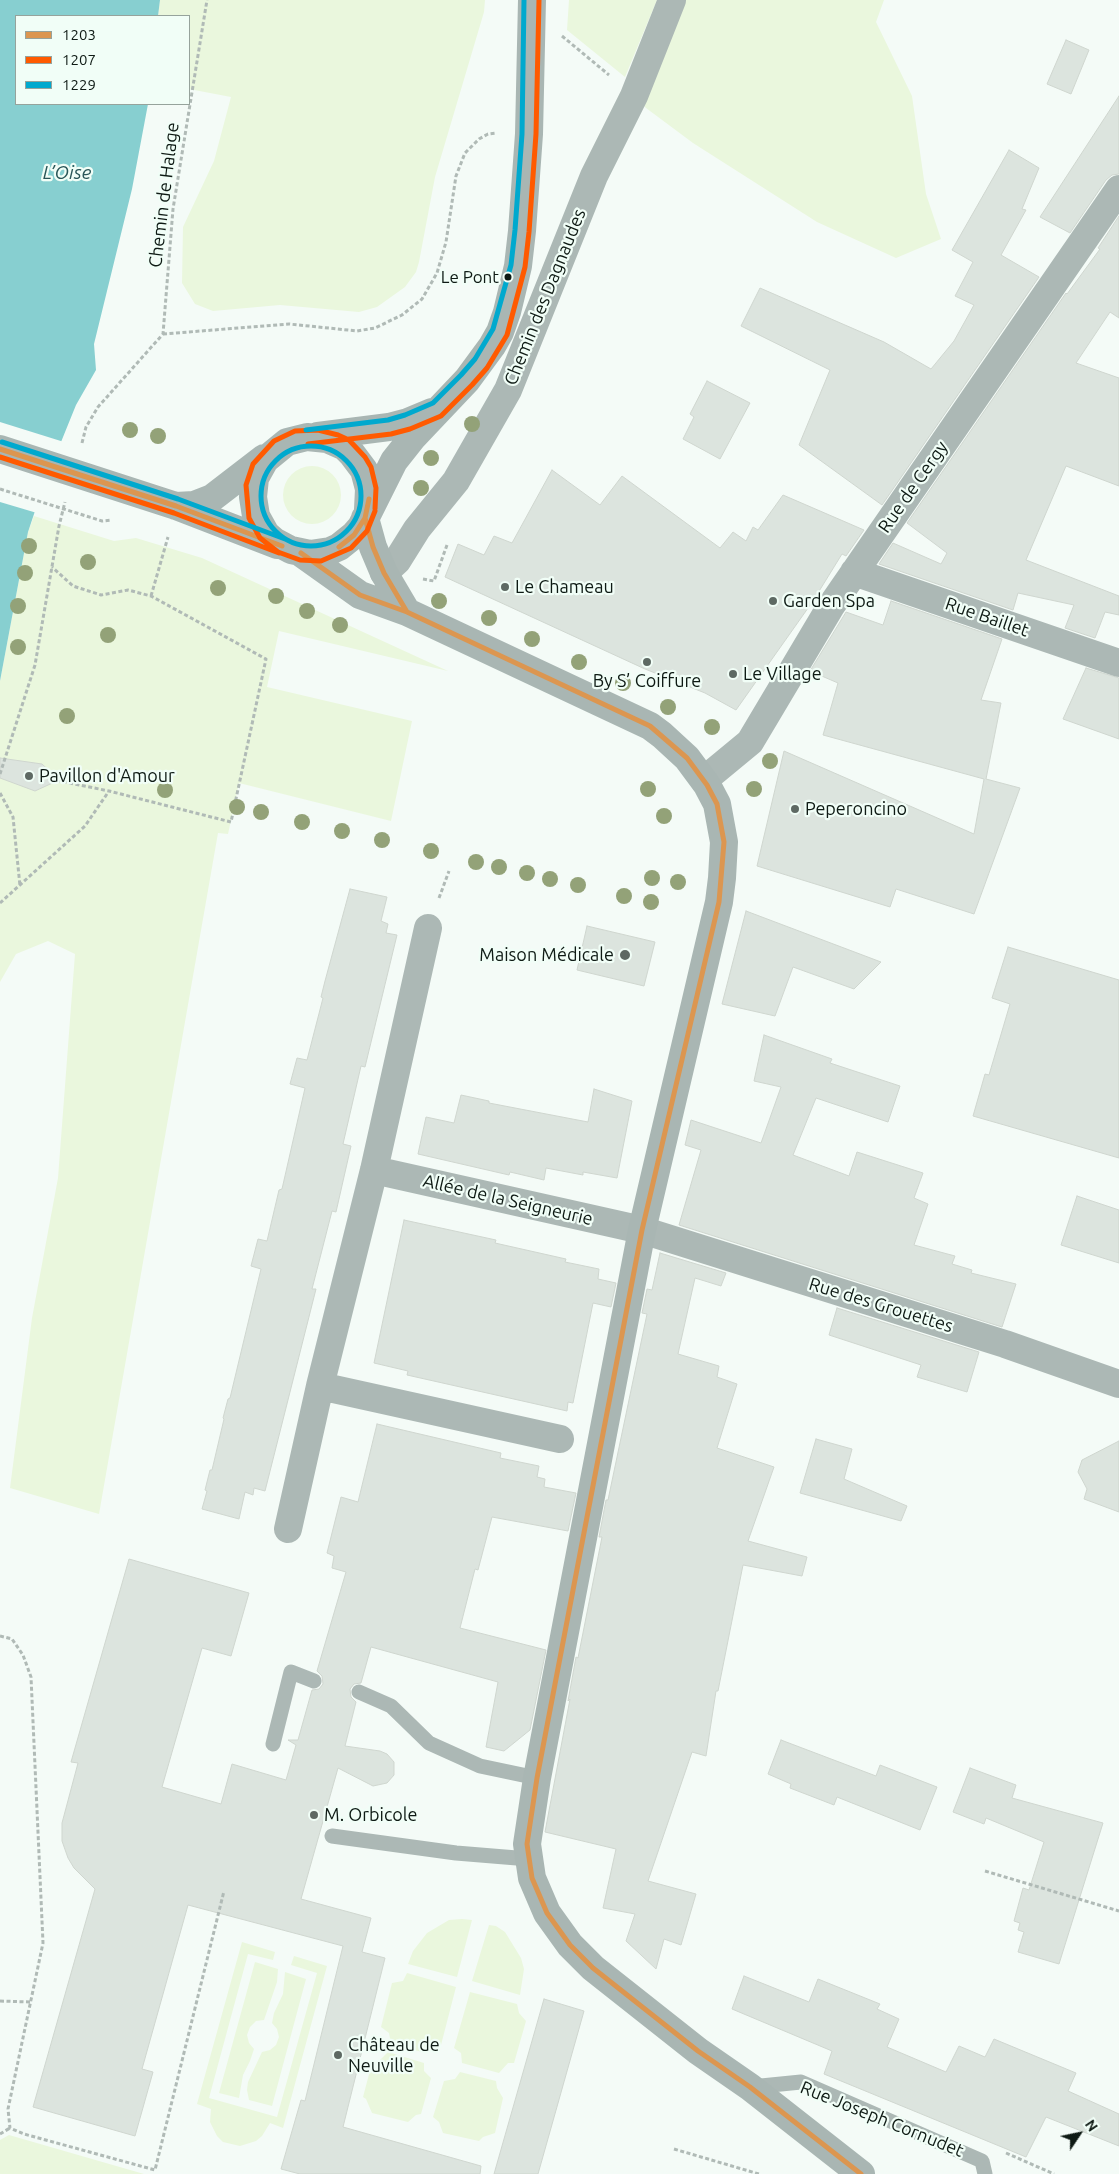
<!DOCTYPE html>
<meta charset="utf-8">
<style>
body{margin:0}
#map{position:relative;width:1119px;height:2174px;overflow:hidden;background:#f4fbf7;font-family:Ubuntu,sans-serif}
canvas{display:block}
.legend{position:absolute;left:15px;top:15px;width:175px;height:90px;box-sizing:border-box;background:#f1fef7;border:1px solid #96a39c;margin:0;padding:6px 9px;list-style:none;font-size:15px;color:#0e1a14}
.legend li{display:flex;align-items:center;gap:10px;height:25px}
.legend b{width:25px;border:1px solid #96a39c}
.north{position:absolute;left:1054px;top:2109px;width:50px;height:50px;-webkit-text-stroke:4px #f1fef7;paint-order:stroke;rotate:56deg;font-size:14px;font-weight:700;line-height:20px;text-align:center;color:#0e1a14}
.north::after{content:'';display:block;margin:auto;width:18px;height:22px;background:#0e1a14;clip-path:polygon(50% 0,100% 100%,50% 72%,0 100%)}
</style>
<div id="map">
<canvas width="1119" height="2174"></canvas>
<ul class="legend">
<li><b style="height:6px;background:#dc9650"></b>1203</li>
<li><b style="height:6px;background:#ff5a00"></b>1207</li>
<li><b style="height:6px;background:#00a9ce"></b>1229</li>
</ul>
<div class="north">N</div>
</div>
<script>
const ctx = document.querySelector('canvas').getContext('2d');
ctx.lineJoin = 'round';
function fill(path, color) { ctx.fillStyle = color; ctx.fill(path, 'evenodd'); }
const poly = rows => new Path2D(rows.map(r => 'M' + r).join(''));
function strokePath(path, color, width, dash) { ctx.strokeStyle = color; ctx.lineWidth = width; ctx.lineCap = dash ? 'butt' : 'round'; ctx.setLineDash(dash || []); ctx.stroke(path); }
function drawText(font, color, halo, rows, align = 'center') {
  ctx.font = font + ' Ubuntu,sans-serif'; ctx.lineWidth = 4.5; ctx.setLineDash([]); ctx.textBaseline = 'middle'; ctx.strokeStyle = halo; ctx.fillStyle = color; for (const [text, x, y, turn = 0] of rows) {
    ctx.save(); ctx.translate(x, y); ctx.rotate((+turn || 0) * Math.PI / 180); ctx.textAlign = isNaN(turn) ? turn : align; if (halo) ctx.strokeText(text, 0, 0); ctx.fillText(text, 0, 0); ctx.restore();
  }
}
const green = poly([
 [160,0,485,0,484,12,435,177,419,262,416,272,405,287,377,307,359,312,280,305,213,311,195,304,182,283,183,227,214,161,231,97,189,89,189,16,158,16],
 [569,0,657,0,625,77,567,30],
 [672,0,884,0,876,22,912,96,926,194,941,239,896,258,817,222,693,143,646,108,634,96],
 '283 495a29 29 0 1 1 58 0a29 29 0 1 1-58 0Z',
 [34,516,114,541,136,538,202,558,448,671,279,631,267,687,412,721,391,821,239,783,228,834,218,833,99,1514,10,1488,32,1318,58,1178,75,954,48,941,16,954,0,982,0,681,28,532],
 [462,1919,472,1920,457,1977,408,1964,413,1951,427,1933,449,1920],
 [489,1925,496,1926,505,1932,521,1958,524,1969,520,1995,472,1981],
 [242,1942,275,1952,273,1960,248,1954,209,2098,277,2117,317,1973,291,1965,294,1956,327,1966,283,2128,270,2123,262,2136,256,2141,240,2146,223,2142,217,2136,210,2122,211,2109,197,2104],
 [255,1962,278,1969,277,1982,264,2020,256,2021,250,2027,247,2035,249,2043,254,2049,250,2061,243,2075,239,2098,219,2093],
 [285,1972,306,1979,272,2106,249,2100,247,2090,248,2082,262,2052,270,2050,276,2045,279,2037,277,2029,272,2023,274,2013,283,1994],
 [407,1973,456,1987,441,2045,431,2046,426,2053,391,2044,389,2033,381,2027,392,1983,403,1981],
 [470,1992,517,2004,519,2013,526,2021,514,2063,508,2063,499,2073,462,2063,461,2053,454,2048],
 [388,2052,424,2063,424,2071,431,2078,421,2114,416,2115,408,2122,372,2113,366,2099,363,2097,372,2063,380,2060],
 [460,2072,496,2081,497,2088,503,2098,495,2133,483,2137,479,2141,443,2133,439,2122,433,2117,444,2081,455,2079],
 [9,2135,144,2174,0,2174,0,2140]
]);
const water = poly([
 [0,0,160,0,158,16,16,16,16,104,148,104,132,189,94,344,96,370,76,405,44,484,28,532,0,681]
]);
const pier = poly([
 [0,422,64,442,37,513,0,502]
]);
const building = poly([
 [1066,40,1089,50,1071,94,1047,84,1066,40],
 [1119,96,1119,174,1112,175,1106,180,1070,233,1040,217,1119,96],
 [1009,150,1039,168,1022,209,1026,210,1001,255,1039,277,882,505,799,445,830,370,741,326,760,288,884,342,931,369,954,341,974,305,955,296,973,262,952,250,1009,150],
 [1119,216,1119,318,1110,312,1076,363,1119,378,1119,486,1066,466,1026,560,1119,596,1119,615,1105,612,1095,638,1065,628,1074,605,1018,593,1013,610,879,564,893,543,941,564,947,553,907,523,1066,293,1067,294,1100,249,1098,248,1119,216],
 [707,381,750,403,720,459,683,439,694,417,690,414,707,381],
 [552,470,600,505,622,476,720,548,733,532,746,541,753,527,758,530,783,495,864,530,846,556,842,554,813,601,736,710,705,693,645,669,445,577,458,544,484,555,494,536,512,543,552,470],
 [891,601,1002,639,981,700,1001,703,986,779,1020,788,974,914,896,889,890,907,757,866,784,751,974,834,984,779,823,735,838,683,810,671,846,612,883,625,891,601],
 [1086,668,1119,678,1119,739,1063,719,1086,668],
 [0,758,42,764,59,780,35,791,0,778,0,758],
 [350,889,387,897,381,921,388,924,386,933,397,935,365,1067,361,1066,343,1144,351,1146,336,1212,332,1211,312,1289,316,1289,265,1491,254,1488,253,1495,245,1492,239,1519,202,1509,207,1491,205,1490,210,1470,212,1470,224,1419,223,1418,228,1399,230,1398,261,1269,251,1266,258,1239,267,1241,279,1190,282,1189,305,1088,290,1084,297,1058,307,1060,323,998,321,997,325,981,350,889],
 [746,911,881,962,854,989,793,967,775,1016,722,1004,746,911],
 [587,926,655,942,644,986,577,970,587,926],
 [1008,947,1119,980,1119,1158,973,1116,985,1074,989,1075,1010,1004,992,998,1008,947],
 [764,1035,832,1059,830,1063,900,1086,888,1122,816,1098,793,1155,849,1176,857,1152,923,1173,914,1198,928,1204,914,1245,955,1256,952,1264,972,1270,971,1273,1016,1284,1002,1327,679,1225,701,1150,685,1145,691,1120,761,1143,781,1087,754,1081,764,1035],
 [594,1089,632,1101,617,1178,583,1172,583,1175,546,1168,544,1180,510,1172,509,1175,418,1154,426,1117,454,1123,461,1095,489,1101,489,1103,588,1122,594,1089],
 [1077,1196,1119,1210,1119,1263,1061,1245,1077,1196],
 [404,1220,496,1240,495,1243,566,1259,565,1262,599,1269,598,1279,616,1283,611,1307,593,1303,573,1403,568,1402,567,1411,407,1375,408,1371,374,1363,404,1220],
 [660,1253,726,1273,721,1286,695,1278,678,1354,719,1366,717,1377,737,1384,717,1448,774,1467,748,1541,807,1557,802,1576,743,1565,718,1691,716,1691,706,1756,692,1752,648,1881,696,1894,681,1945,664,1939,656,1969,626,1941,635,1914,603,1908,616,1849,545,1832,570,1699,568,1701,576,1657,578,1658,602,1537,599,1537,606,1500,608,1500,647,1314,642,1313,647,1289,652,1290,660,1253],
 [837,1308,979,1352,967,1392,917,1377,921,1365,829,1335,837,1308],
 [377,1424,501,1453,500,1458,539,1466,537,1477,545,1479,544,1487,576,1493,568,1531,492,1517,478,1570,475,1569,460,1628,546,1650,530,1730,504,1751,486,1747,498,1682,371,1647,361,1683,354,1684,350,1689,351,1697,356,1702,345,1746,380,1751,387,1754,394,1762,394,1775,387,1783,373,1786,338,1768,301,1899,371,1918,362,1952,385,1958,343,2127,481,2166,480,2174,300,2174,281,2169,301,2100,305,2101,343,1946,188,1905,142,2069,153,2072,135,2136,33,2107,95,1889,74,1868,68,1858,62,1841,62,1823,78,1763,71,1762,129,1559,249,1593,231,1656,202,1648,162,1787,221,1804,232,1764,286,1780,296,1745,288,1740,298,1740,312,1690,319,1689,323,1684,322,1676,317,1671,346,1572,332,1568,334,1556,327,1553,341,1497,358,1502,377,1424],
 [816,1439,852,1449,844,1479,907,1506,901,1521,800,1493,816,1439],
 [1119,1441,1119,1512,1084,1499,1087,1489,1078,1472,1082,1460,1119,1441],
 [781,1740,876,1776,880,1765,937,1787,920,1830,837,1797,834,1805,790,1788,791,1784,768,1774,781,1740],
 [970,1768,1016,1785,1012,1798,1103,1823,1059,1964,1018,1952,1024,1932,1018,1930,1020,1923,1014,1921,1023,1888,1029,1890,1044,1842,986,1818,984,1824,953,1812,970,1768],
 [744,1976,809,2002,818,1979,880,2004,877,2009,899,2019,887,2047,946,2072,959,2046,985,2057,994,2039,1076,2073,1068,2091,1119,2114,1119,2146,1046,2117,1026,2157,824,2074,832,2051,732,2009,744,1976],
 [544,1999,584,2011,538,2174,494,2174,544,1999]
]);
const path = poly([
 [562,36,609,75],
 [163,334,289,324,357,331,375,328,402,315,422,299,437,273,446,242,456,176,465,153,479,139,488,134,497,133],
 [82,443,86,427,98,407,163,334,173,209,207,0],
 [0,489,102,521,112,520],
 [423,579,434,581,447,545],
 [151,596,168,537],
 [0,774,35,665,59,526,65,502],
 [50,779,109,791,231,822,266,659,151,596,128,590,101,595,73,586,52,567],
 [0,793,13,817,20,886],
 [439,898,449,871],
 [0,903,85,826,109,791],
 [0,1636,12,1639,23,1655,31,1677,43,1943,8,2109,10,2128,24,2134,155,2170,224,1891],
 [985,1871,1119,1911],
 [0,2001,31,2002],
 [0,2134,10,2128],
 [674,2149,759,2174],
 [1006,2153,1054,2174]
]);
const lane = poly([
 [359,1692,391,1706,429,1743,480,1766,537,1778],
 [273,1744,291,1672,314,1681],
 [332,1836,456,1853,529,1859],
 [751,2087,801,2082,982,2161,985,2174]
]);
const street = poly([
 [854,572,1119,663],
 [384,573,397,561,417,529,456,481,508,390,594,176,634,96,672,0],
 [704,780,750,742,831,606,1119,189],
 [374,1170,642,1230,1005,1344,1119,1384],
 [320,1386,560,1439],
 [288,1529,320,1386,374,1170,428,928]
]);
const secondary = poly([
 [318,436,389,427,408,422,432,412],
 [0,449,176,506,277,545],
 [176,506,194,505,212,498,264,458],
 [368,509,369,489,364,470,352,454,345,447,327,439,307,437,287,442,265,460,255,478,253,497,256,516,266,534,274,541,291,550,310,554,330,551,339,547,354,535,361,527,394,461,413,437,467,380,492,346,500,332,507,312,518,266,522,231,529,134,532,0],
 [365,518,373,547,384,573,407,612],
 [301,553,360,595,407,612,650,726,662,735,687,758,707,785,717,804,724,842,722,878,719,902,642,1230,537,1778,527,1844,532,1878,547,1913,570,1945,593,1968,698,2051,750,2087,861,2174]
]);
const bus1 = poly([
 [0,449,176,506,282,546],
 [365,518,373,547,384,573,407,612,424,620],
 [339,547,354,535,365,518,369,499],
 [301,553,360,595,407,612,650,726,687,758,707,785,717,804,724,842,719,902,642,1230,537,1778,527,1844,532,1878,547,1913,570,1945,593,1968,698,2051,750,2087,861,2174]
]);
const bus2 = poly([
 [308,444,391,434,410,429,441,416,472,385,487,368,507,335,525,267,529,232,536,134,539,0],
 [0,457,174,513,279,553],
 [375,511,367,531,351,548,321,561,300,560,278,552,260,538,249,518,246,485,253,464,274,441,295,431,318,430,338,435,349,440,365,457,371,467,376,488,375,509]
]);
const bus3 = poly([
 [306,430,388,420,405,415,433,403,461,375,475,359,493,329,511,265,515,230,522,134,524,0],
 [2,442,178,499,285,539],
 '261 496a50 50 0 1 1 100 0a50 50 0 1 1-100 0Z'
]);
const trees = [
 [472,424],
 [130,430],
 [158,436],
 [431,458],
 [421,488],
 [29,546],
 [88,562],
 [25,573],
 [218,588],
 [276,596],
 [439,601],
 [18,606],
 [307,611],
 [489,618],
 [340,625],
 [108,635],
 [532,639],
 [18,647],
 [579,662],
 [623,683],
 [668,707],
 [67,716],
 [712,727],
 [770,761],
 [648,789],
 [754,789],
 [165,790],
 [237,807],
 [261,812],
 [664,816],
 [302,822],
 [342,831],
 [382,840],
 [431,851],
 [476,862],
 [499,867],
 [527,873],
 [652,878],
 [550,879],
 [678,882],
 [578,885],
 [624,896],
 [651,902]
];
const markers = [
 [508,277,4.5,"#0e1a14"],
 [505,587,5,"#5e6963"],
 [773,601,5,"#5e6963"],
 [647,662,5,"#5e6963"],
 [733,674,5,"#5e6963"],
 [29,776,5,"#5e6963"],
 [795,809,5,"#5e6963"],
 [625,955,6,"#5e6963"],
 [314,1815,5,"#5e6963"],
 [338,2055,5,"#5e6963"]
];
const busNames = [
 ["Le Pont",499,277]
];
const streetNames = [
 ["Chemin de Halage",164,195,-83],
 ["Chemin des Dagnaudes",545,297,-68],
 ["Rue de Cergy",913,487,-55],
 ["Rue Baillet",987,617,19],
 ["Allée de la Seigneurie",508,1200,13],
 ["Rue des Grouettes",881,1305,17],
 ["Rue Joseph Cornudet",882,2119,22]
];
const poiNames = [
 ["Le Chameau",515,587],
 ["Garden Spa",783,601],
 ["Le Village",743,674],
 ["By S’ Coiffure",647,681,"center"],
 ["Pavillon d'Amour",39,776],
 ["Peperoncino",805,809],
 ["Maison Médicale",614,955,"right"],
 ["M. Orbicole",324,1815],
 ["Château de",348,2045],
 ["Neuville",348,2066]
];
const waterNames = [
 ["L’Oise",67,173]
];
fill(green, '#eaf7dd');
fill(water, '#87cfd0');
fill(pier, '#f4fbf7');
fill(building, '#dce4de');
strokePath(building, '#cfd6cf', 1);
strokePath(path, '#b0bab6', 3, [4, 2.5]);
strokePath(lane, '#acb8b5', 15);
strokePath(street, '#acb8b5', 28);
strokePath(secondary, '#a9b6b3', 28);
strokePath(bus1, '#dc9650', 5);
strokePath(bus2, '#ff5a00', 5);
strokePath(bus3, '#00a9ce', 5);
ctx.fillStyle = '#93a278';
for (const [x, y] of trees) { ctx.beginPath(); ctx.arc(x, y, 8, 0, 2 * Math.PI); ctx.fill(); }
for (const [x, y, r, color] of markers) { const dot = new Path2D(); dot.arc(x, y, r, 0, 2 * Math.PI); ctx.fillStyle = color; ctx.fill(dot); strokePath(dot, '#f1fef7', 2); }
drawText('17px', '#0e1a14', '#f1fef7', busNames, 'right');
drawText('18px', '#0e1a14', '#f1fef7', streetNames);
drawText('18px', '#0e1a14', '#f1fef7', poiNames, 'left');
drawText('italic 19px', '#2a5658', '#f1fef7', waterNames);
</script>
